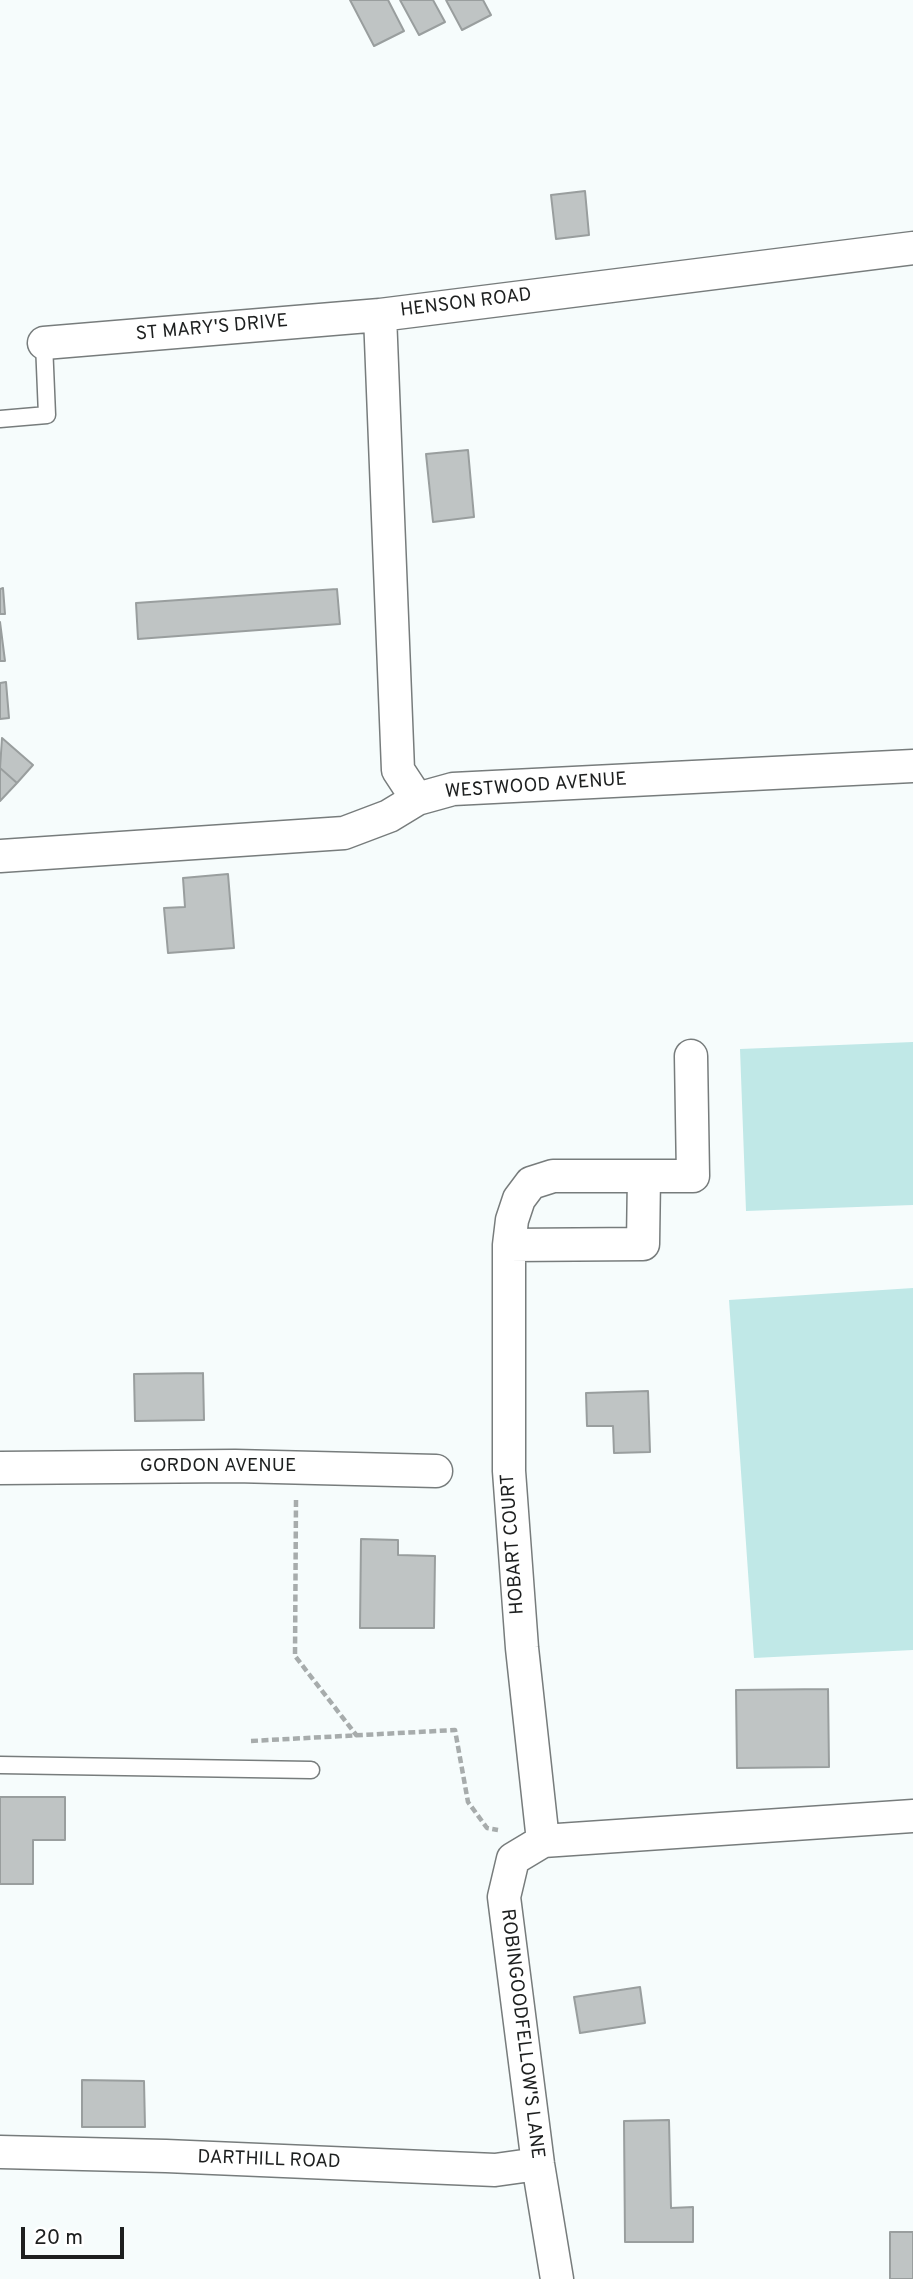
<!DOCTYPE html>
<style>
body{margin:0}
#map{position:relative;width:913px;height:2279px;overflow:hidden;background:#f6fcfc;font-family:Overpass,sans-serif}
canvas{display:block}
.scale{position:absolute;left:21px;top:2227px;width:103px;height:32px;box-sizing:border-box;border:4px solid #1d1f1f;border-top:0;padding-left:9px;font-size:21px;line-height:24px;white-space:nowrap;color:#1d1f1f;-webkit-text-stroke:5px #fff;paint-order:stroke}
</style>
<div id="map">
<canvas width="913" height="2279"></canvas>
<div class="scale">20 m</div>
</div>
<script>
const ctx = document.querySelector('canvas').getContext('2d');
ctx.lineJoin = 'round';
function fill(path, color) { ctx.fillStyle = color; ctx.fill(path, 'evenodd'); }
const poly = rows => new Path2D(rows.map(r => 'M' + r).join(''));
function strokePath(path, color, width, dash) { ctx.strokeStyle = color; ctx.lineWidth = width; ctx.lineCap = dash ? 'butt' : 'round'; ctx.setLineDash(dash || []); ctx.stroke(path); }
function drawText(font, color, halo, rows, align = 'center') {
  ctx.font = font + ' Overpass,sans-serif'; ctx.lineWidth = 5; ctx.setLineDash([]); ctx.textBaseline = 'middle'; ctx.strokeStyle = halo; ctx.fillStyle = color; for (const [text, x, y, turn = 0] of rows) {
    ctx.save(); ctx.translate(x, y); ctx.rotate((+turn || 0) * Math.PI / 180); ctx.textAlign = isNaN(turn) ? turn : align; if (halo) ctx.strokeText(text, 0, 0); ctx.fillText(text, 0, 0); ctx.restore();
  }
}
const green = poly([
 [913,1042,913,1205,746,1211,740,1049],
 [913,1288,913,1650,754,1658,729,1300]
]);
const building = poly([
 [350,0,388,0,404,31,374,46,350,0],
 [400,0,433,0,445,22,419,35,400,0],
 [446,0,483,0,491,15,462,30,446,0],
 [585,191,589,235,556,239,551,195,585,191],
 [468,450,474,517,433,522,426,454,468,450],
 [3,588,5,614,0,614,0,589,3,588],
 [337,589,340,624,138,639,136,603,337,589],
 [0,622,5,661,0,661,0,622],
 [6,682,9,718,0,719,0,683,6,682],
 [2,738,33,765,17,783,0,768,2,738],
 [0,768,17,783,0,801,0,768],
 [228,874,234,948,168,953,164,908,185,907,183,878,228,874],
 [203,1373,204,1420,135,1421,134,1374,203,1373],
 [648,1391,650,1452,614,1453,613,1426,587,1426,586,1393,648,1391],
 [361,1539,398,1540,398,1555,435,1556,434,1628,360,1628,361,1539],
 [828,1689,829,1767,737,1768,736,1690,828,1689],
 [0,1797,65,1797,65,1840,33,1840,33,1884,0,1884,0,1797],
 [640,1987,645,2023,580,2033,574,1997,640,1987],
 [82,2080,144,2081,145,2127,82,2127,82,2080],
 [669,2120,671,2208,693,2207,693,2242,625,2242,624,2121,669,2120],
 [890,2232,913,2232,913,2279,890,2279,890,2232]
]);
const path = poly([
 [296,1500,295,1656,357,1736],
 [251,1741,455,1730,468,1802,487,1828,498,1830]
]);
const lane = poly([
 [0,419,47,415,44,343],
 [0,1765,311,1770]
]);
const street = poly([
 [44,343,380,315],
 [417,799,398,770,380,315,913,248],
 [0,856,344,833,389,816,417,799,453,789,913,766],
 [509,1245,643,1244,644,1176],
 [0,1468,235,1466,436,1471],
 [543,1841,522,1648,509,1471,509,1245,512,1220,519,1199,531,1183,553,1176,693,1176,691,1056],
 [0,2152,166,2156,495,2170,538,2164],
 [557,2279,538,2164,504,1897,513,1859,543,1841,913,1816]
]);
const streetNames = [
 ["HENSON ROAD",466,304,-7],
 ["ST MARY'S DRIVE",212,329,-5],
 ["WESTWOOD AVENUE",536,787,-4],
 ["GORDON AVENUE",218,1467],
 ["HOBART COURT",514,1544,-94],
 ["ROBINGOODFELLOW'S LANE",521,2034,83],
 ["DARTHILL ROAD",269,2161,2]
];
fill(green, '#c0e8e7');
fill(building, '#bfc4c4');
strokePath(building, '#999e9e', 2);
strokePath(lane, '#777c7c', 19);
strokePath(street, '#777c7c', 35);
strokePath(path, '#a7acac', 4.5, [7, 3.5]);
strokePath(lane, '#fff', 16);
strokePath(street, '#fff', 32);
drawText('19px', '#1d1f1f', '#fff', streetNames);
</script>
